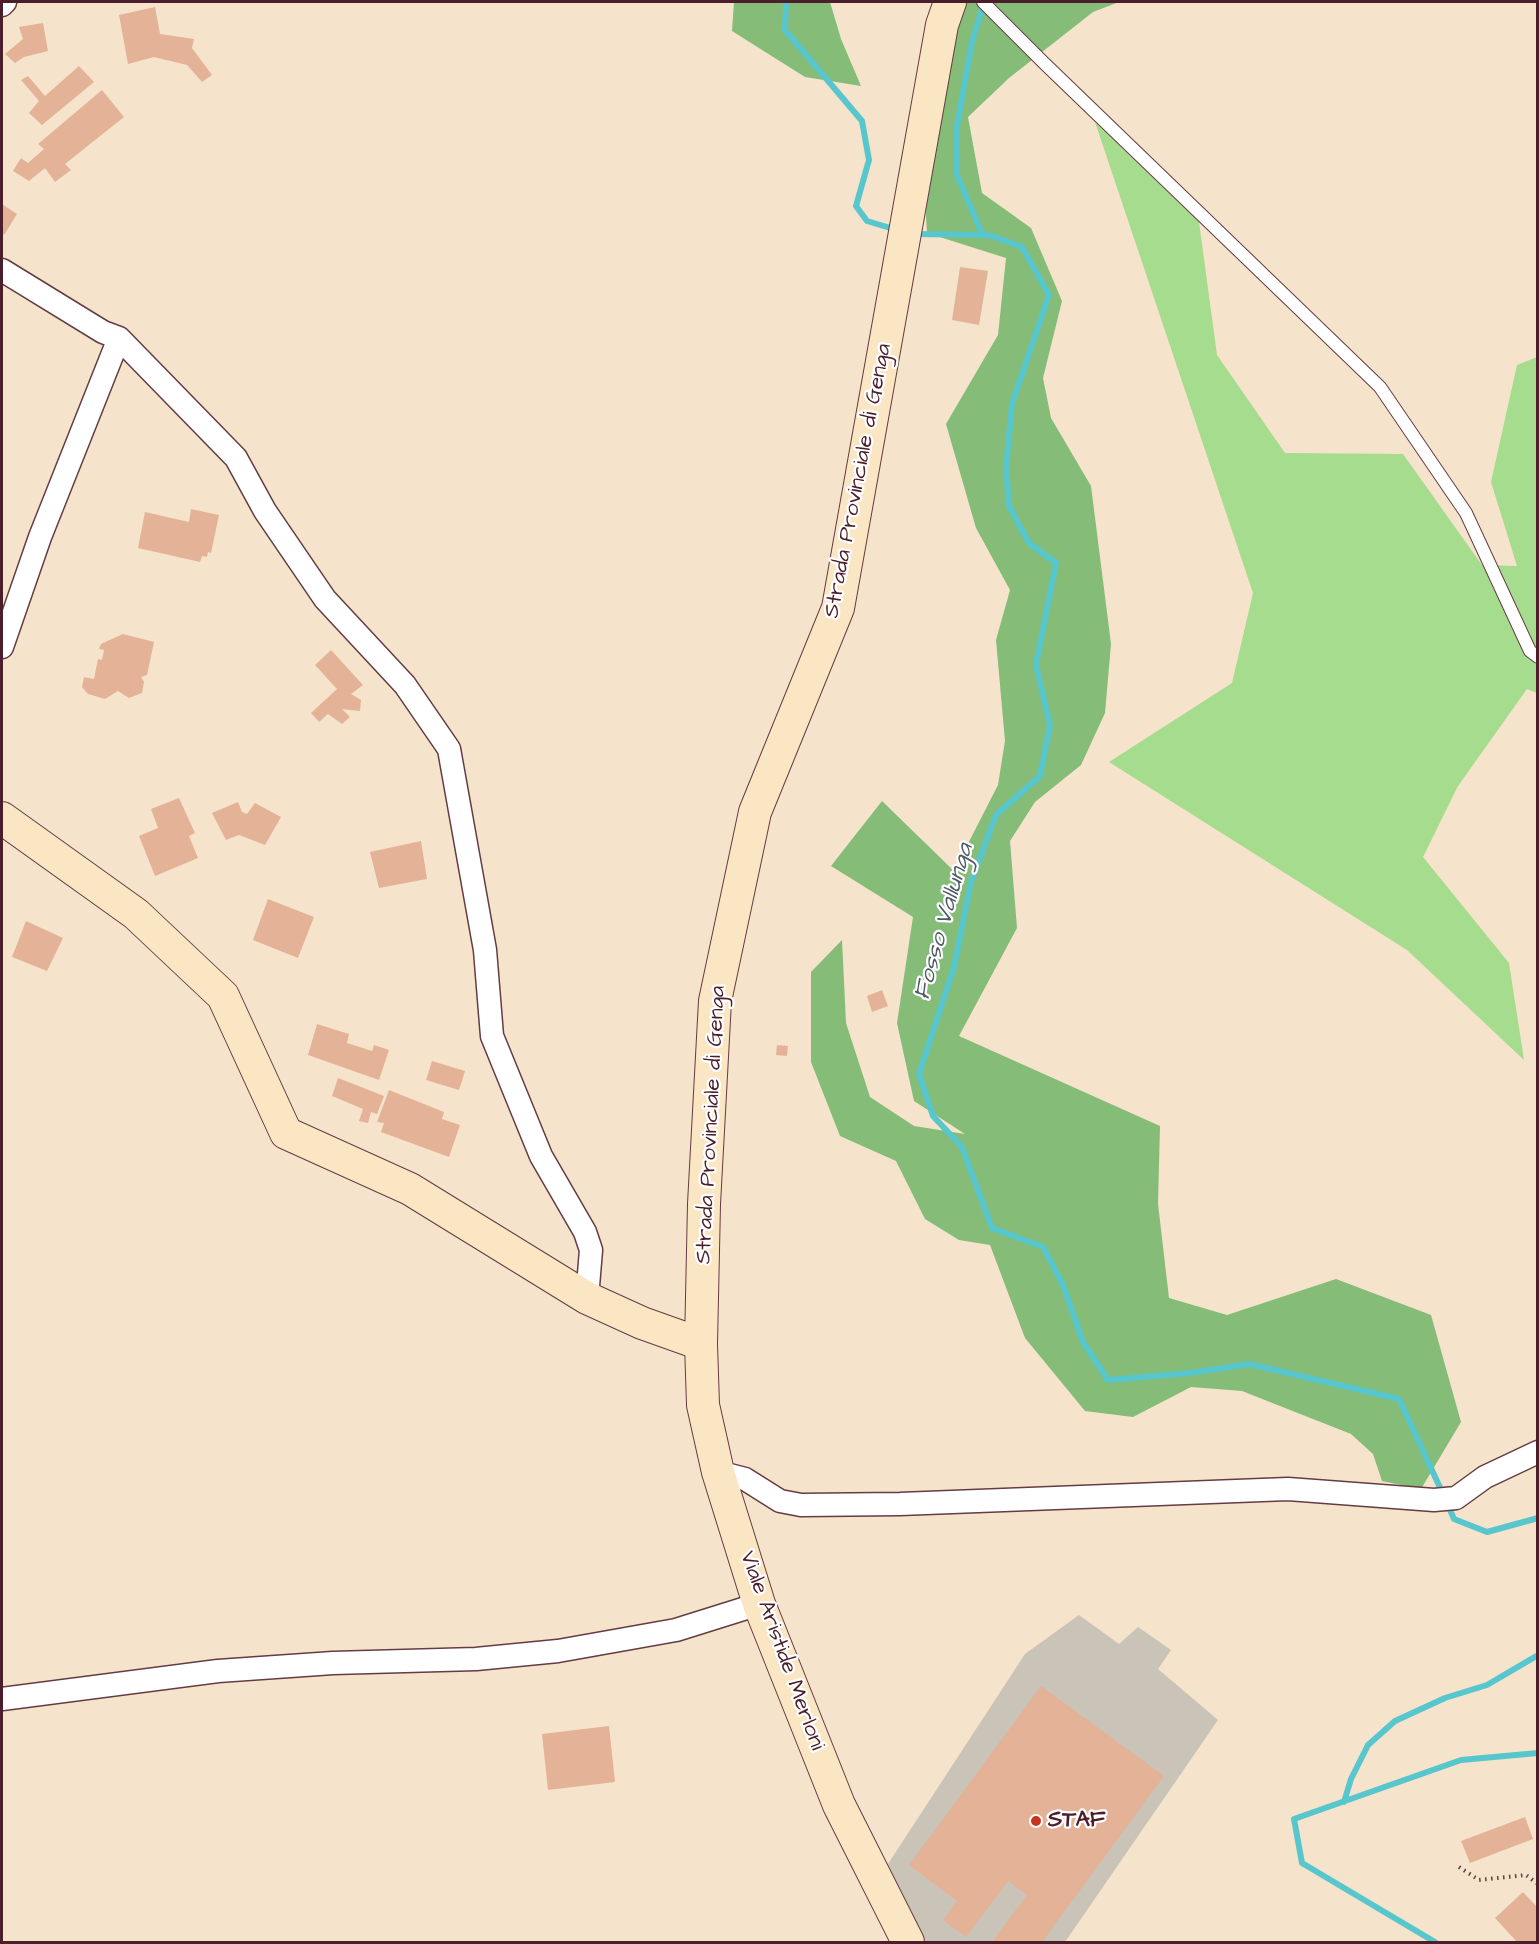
<!DOCTYPE html>
<style>
body{margin:0}
#map{position:relative;width:1539px;height:1944px;overflow:hidden;background:#f5e3cb;font-family:"Architects Daughter",sans-serif}
canvas{display:block}
.frame{position:absolute;inset:0;border:3px solid #4a1f2b;pointer-events:none}
</style>
<div id="map">
<canvas width="1539" height="1944"></canvas>
<div class="frame"></div>
</div>
<script>
const ctx = document.querySelector('canvas').getContext('2d');
ctx.lineJoin = 'round';
function fill(path, color) { ctx.fillStyle = color; ctx.fill(path, 'evenodd'); }
const poly = rows => new Path2D(rows.map(r => 'M' + r).join(''));
function strokePath(path, color, width, dash) { ctx.strokeStyle = color; ctx.lineWidth = width; ctx.lineCap = dash ? 'butt' : 'round'; ctx.setLineDash(dash || []); ctx.stroke(path); }
function drawText(font, color, halo, rows, align = 'center') {
  ctx.font = font + ' "Architects Daughter",sans-serif'; ctx.lineWidth = 4.5; ctx.setLineDash([]); ctx.textBaseline = 'middle'; ctx.strokeStyle = halo; ctx.fillStyle = color; for (const [text, x, y, turn = 0] of rows) {
    ctx.save(); ctx.translate(x, y); ctx.rotate((+turn || 0) * Math.PI / 180); ctx.textAlign = isNaN(turn) ? turn : align; if (halo) ctx.strokeText(text, 0, 0); ctx.fillText(text, 0, 0); ctx.restore();
  }
}
const industrial = poly([
 [1079,1615,1119,1644,1138,1627,1171,1650,1158,1669,1218,1720,1065,1942,924,1942,888,1864,1025,1654]
]);
const green = poly([
 [1095,122,1199,222,1217,355,1285,453,1403,454,1482,565,1517,566,1491,482,1517,365,1537,357,1537,693,1527,689,1458,786,1423,857,1509,963,1524,1060,1407,950,1109,762,1232,683,1253,593]
]);
const forest = poly([
 [734,2,830,2,841,39,861,86,805,77,732,31],
 [966,2,1119,2,1093,12,1009,78,968,117,982,193,1031,228,1062,301,1043,378,1051,418,1091,486,1111,644,1105,713,1081,765,1035,802,1010,841,1017,928,959,1036,1160,1126,1158,1204,1169,1298,1227,1315,1336,1279,1431,1315,1461,1422,1421,1489,1382,1481,1373,1454,1351,1434,1242,1391,1191,1387,1133,1417,1085,1411,1025,1338,990,1245,959,1240,925,1219,896,1161,840,1136,811,1062,811,972,842,940,846,1023,870,1097,914,1126,965,1134,914,1101,897,1023,913,917,831,866,882,801,954,871,998,785,1005,741,996,640,1010,590,976,528,946,424,998,335,1006,258,927,233,923,166,949,19]
]);
const stream = poly([
 [786,2,785,30,862,121,869,160,856,206,867,221,897,230],
 [913,234,989,235,1022,247,1049,295,1012,404,1006,468,1009,506,1029,543,1056,563,1036,665,1050,725,1040,776,996,815,971,882,954,967,919,1074,933,1116,962,1147,992,1228,1043,1247,1063,1285,1083,1342,1108,1380,1190,1373,1249,1364,1399,1399,1443,1494],
 [983,236,957,175,957,126,972,42,984,2],
 [1447,1503,1454,1519,1487,1532,1538,1518],
 [1344,1802,1351,1779,1368,1745,1395,1721,1445,1698,1487,1685,1538,1655],
 [1435,1942,1302,1863,1294,1819,1461,1760,1538,1753]
]);
const building = poly([
 [155,7,160,34,194,39,192,48,212,75,202,82,187,65,154,57,128,64,119,15],
 [43,23,48,51,24,57,15,63,5,54,23,39,19,27],
 [79,66,94,82,42,125,29,113,39,101,21,80,28,76,45,96],
 [102,90,124,117,65,164,71,170,55,182,45,168,29,181,13,171,21,158,28,163,44,149,38,144],
 [2,204,17,214,4,235,2,233],
 [960,267,988,271,979,325,952,320],
 [191,509,219,515,211,553,208,552,207,557,202,556,200,562,138,548,145,512,189,522],
 [123,634,154,642,147,675,141,677,144,682,142,693,129,698,118,691,105,699,88,694,82,687,84,677,94,679,98,659,102,660,104,650,99,649,101,644],
 [331,650,363,685,351,694,361,700,360,711,342,709,350,717,342,724,328,714,319,722,311,713,337,689,315,665],
 [179,798,195,833,189,836,198,858,155,876,139,836,158,828,151,809],
 [238,802,242,812,247,814,255,803,281,817,265,845,239,835,226,840,212,813],
 [421,841,427,879,379,888,370,852],
 [268,899,314,917,298,958,253,940],
 [26,921,63,938,47,971,12,957],
 [882,990,888,1006,872,1012,867,996],
 [317,1024,349,1034,347,1043,372,1051,374,1045,389,1050,379,1080,308,1055],
 [777,1045,788,1046,787,1056,776,1055],
 [432,1061,465,1071,459,1090,426,1080],
 [338,1078,384,1096,377,1114,371,1112,368,1123,359,1121,363,1109,332,1096],
 [389,1090,444,1112,442,1119,460,1125,449,1157,381,1132,384,1123,377,1122],
 [1041,1686,1164,1776,1042,1942,992,1942,1027,1895,1008,1881,966,1937,943,1920,957,1901,909,1865],
 [609,1726,615,1782,548,1790,542,1734],
 [1525,1817,1533,1839,1470,1863,1461,1841],
 [1523,1892,1538,1908,1538,1942,1517,1942,1495,1918]
]);
const path = poly([
 [1459,1867,1479,1880,1526,1875,1538,1884]
]);
const lane = poly([
 [983,2,1044,63,1380,387,1466,513,1530,651,1538,657]
]);
const street = poly([
 [2,5,5,2],
 [2,270,103,332,119,338,236,458,265,511,325,599,405,685,449,749,485,950,492,1036,541,1156,585,1232,591,1250,587,1298],
 [2,647,40,537,119,338],
 [718,1472,745,1479,780,1501,801,1505,900,1504,1288,1489,1434,1500,1456,1498,1485,1477,1538,1452],
 [2,1699,218,1671,333,1663,476,1659,558,1651,676,1630,759,1604]
]);
const secondary = poly([
 [2,818,136,914,223,996,286,1133,410,1189,587,1298,642,1323,701,1344],
 [908,1942,839,1805,759,1604,718,1472,703,1405,701,1344,704,1204,715,1001,755,812,838,608,942,25,950,2]
]);
const markers = [
 [1036,1821,6,"#c8321e"]
];
const streetNames = [
 ["Strada Provinciale di Genga",859,481,-79],
 ["Strada Provinciale di Genga",712,1125,-87],
 ["Viale Aristide Merloni",781,1651,70]
];
const poiNames = [
 ["STAF",1048,1821]
];
const waterNames = [
 ["Fosso Vallunga",945,922,-74]
];
fill(industrial, '#c9c3b8');
fill(green, '#a5dc8d');
fill(forest, '#84bc78');
strokePath(stream, '#58c6cd', 6);
fill(building, '#e4b397');
strokePath(lane, '#643c43', 14);
strokePath(street, '#643c43', 25);
strokePath(secondary, '#643c43', 34);
strokePath(path, '#643c43', 4, [1.5, 4.5]);
strokePath(lane, '#fff', 12);
strokePath(street, '#fff', 22);
strokePath(secondary, '#fbe6c4', 32);
for (const [x, y, r, color] of markers) { const dot = new Path2D(); dot.arc(x, y, r, 0, 2 * Math.PI); ctx.fillStyle = color; ctx.fill(dot); strokePath(dot, '#fff', 2); }
drawText('22px', '#4a1f2b', '#fff', streetNames);
drawText('bold 22px', '#4a1f2b', '#fff', poiNames, 'left');
drawText('italic 24px', '#4f5964', '#fff', waterNames);
</script>
